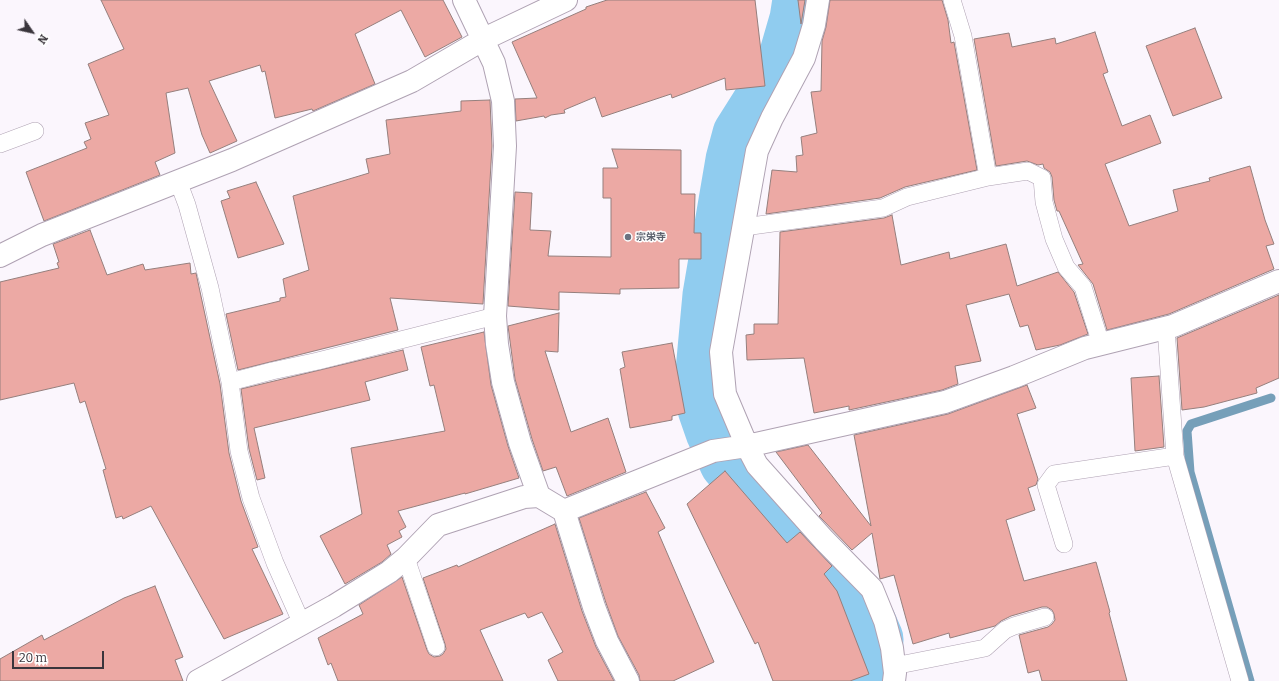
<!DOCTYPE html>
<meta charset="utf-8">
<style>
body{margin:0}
#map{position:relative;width:1279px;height:681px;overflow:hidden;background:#fbf6fd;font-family:Bitter,serif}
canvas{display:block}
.north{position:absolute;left:12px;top:12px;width:40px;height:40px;-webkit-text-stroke:3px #fff;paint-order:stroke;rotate:124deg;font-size:11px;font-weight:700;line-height:16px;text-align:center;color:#3a353c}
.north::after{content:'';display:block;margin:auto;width:14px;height:18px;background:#3a353c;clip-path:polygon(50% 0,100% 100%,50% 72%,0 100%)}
.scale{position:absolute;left:12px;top:651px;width:92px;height:18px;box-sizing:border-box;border:2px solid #3a353c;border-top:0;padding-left:5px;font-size:12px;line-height:14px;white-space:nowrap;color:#3a353c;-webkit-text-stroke:3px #fff;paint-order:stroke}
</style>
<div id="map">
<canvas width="1279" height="681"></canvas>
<div class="north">N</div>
<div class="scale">20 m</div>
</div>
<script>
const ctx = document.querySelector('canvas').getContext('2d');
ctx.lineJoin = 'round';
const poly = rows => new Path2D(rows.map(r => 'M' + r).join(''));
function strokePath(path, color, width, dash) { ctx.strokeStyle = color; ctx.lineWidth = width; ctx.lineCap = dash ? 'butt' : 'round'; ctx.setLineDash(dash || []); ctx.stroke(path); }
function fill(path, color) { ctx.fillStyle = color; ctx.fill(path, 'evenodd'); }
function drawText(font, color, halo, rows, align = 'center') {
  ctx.font = font + ' Bitter,"Noto Sans JP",serif'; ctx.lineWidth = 3; ctx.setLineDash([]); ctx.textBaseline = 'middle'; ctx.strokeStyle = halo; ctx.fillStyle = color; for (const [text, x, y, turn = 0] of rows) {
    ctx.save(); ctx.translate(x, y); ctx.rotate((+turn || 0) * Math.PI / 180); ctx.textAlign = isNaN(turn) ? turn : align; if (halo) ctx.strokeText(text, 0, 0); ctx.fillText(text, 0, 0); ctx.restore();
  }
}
const stream = poly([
 [1250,681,1190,472,1187,431,1191,424,1271,398]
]);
const river = poly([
 [800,0,797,19,786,57,764,96,740,134,733,160,710,295,703,371,705,409,713,432,727,463,742,480,790,528,851,593,869,623,876,639,873,681]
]);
const building = poly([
 [101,0,443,0,462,37,425,57,401,10,355,34,375,84,313,111,312,109,275,118,265,71,262,72,260,65,209,81,237,141,210,153,202,135,188,88,166,93,175,153,155,162,160,175,44,221,26,172,87,148,84,142,91,139,85,123,109,115,88,64,124,49,101,0],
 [607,0,755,0,765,86,726,90,725,78,672,98,671,94,602,117,595,97,564,110,565,113,551,115,545,118,544,116,516,121,515,99,537,98,512,42,586,9,586,7,607,0],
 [798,0,805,0,801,24,798,0],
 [830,0,942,0,948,20,951,43,954,42,977,170,905,187,880,198,766,214,772,170,797,172,796,156,803,155,801,137,817,133,811,92,821,91,822,41,826,27,830,0],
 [1195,28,1222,98,1173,116,1146,46,1195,28],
 [1095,32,1108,72,1103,74,1122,126,1150,115,1161,143,1105,164,1129,226,1178,211,1173,190,1210,181,1209,178,1250,166,1265,220,1274,244,1266,246,1274,269,1169,314,1107,330,1093,284,1078,265,1083,264,1059,211,1057,211,1054,200,1052,177,1050,172,1044,168,1043,164,1038,165,1027,161,996,166,974,39,1009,33,1012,47,1055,38,1056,44,1095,32],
 [490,100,492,146,483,304,390,298,398,330,238,370,226,314,280,301,280,298,286,297,283,279,309,270,293,196,369,173,366,159,390,154,386,120,461,111,461,101,490,100],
 [612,149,681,150,681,194,695,194,694,233,701,233,701,259,679,259,679,288,620,289,620,294,559,292,559,310,508,306,515,192,532,193,530,230,551,231,548,256,611,257,611,198,603,198,603,168,618,168,612,149],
 [256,182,284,244,238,258,221,201,230,198,227,191,256,182],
 [892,215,901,265,949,252,950,259,1006,244,1017,286,1058,272,1074,292,1088,334,1060,345,1036,350,1028,325,1020,327,1009,294,966,305,981,361,955,366,958,384,942,390,849,410,849,406,814,413,804,358,747,360,746,335,754,334,754,324,778,324,780,232,884,218,892,215],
 [90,230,107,275,143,264,145,270,190,263,191,274,196,273,220,384,229,453,241,501,258,547,252,549,283,614,224,639,151,506,123,519,122,516,116,518,103,470,106,469,85,401,80,403,74,383,0,400,0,282,59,268,57,263,59,262,53,244,90,230],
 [1279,295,1279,378,1256,388,1257,393,1204,407,1182,410,1177,338,1279,295],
 [559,313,558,352,545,351,571,432,608,418,626,472,567,496,556,467,543,471,532,439,515,379,508,326,559,313],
 [484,332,491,385,508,446,519,478,465,494,465,493,398,511,406,527,399,531,402,537,387,545,391,554,382,562,345,584,320,536,362,514,351,448,445,431,434,385,430,386,421,347,484,332],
 [672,343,685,413,672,416,672,420,630,428,620,369,625,367,622,352,672,343],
 [403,350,408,370,365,382,370,400,254,428,265,478,257,480,249,449,241,389,403,350],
 [1159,376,1164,447,1135,451,1131,378,1159,376],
 [1027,385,1036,408,1017,414,1038,479,1036,485,1028,488,1035,510,1006,520,1024,581,1096,562,1110,612,1109,613,1127,681,1042,681,1039,670,1028,673,1019,635,1048,627,1052,624,1055,620,1054,614,1052,610,1047,607,1042,607,1011,616,1001,621,995,626,950,638,949,633,913,644,894,575,880,579,872,533,852,550,819,516,822,513,776,452,808,445,871,526,854,435,948,414,1027,385],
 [725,471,787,543,800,532,832,566,824,574,837,591,869,674,850,681,773,681,758,642,755,644,687,504,725,471],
 [646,492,665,528,658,532,714,662,673,681,640,681,639,675,618,636,606,603,579,518,646,492],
 [555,524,582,611,596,647,614,681,558,681,548,660,563,652,542,612,528,618,525,613,480,630,503,681,338,681,331,663,328,665,318,638,363,614,359,605,402,577,427,650,429,654,434,657,440,656,443,654,446,649,445,644,423,578,457,565,458,567,555,524],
 [155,586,183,657,175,660,183,681,0,681,0,659,42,635,44,640,124,598,155,586]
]);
const service = poly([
 [952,0,963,36,988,177],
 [0,144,35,131],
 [178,181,187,205,210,288,230,382,239,451,251,498,275,563,302,624],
 [744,227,883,208,907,197,988,177,1028,171,1042,178,1044,202,1054,239,1066,267,1083,287,1101,344],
 [1166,328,1175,456,1240,681],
 [230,382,272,371,318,361,495,316],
 [1064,544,1046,485,1054,474,1175,456],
 [406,558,436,647],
 [894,666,985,648,1005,630,1014,626,1045,617]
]);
const minor = poly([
 [464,0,494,63,503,101,505,146,495,316,497,344,503,382,520,443,539,496],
 [818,0,814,25,804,58,772,118,757,151,721,352,725,394,747,446,757,465,824,540,872,589,885,621,892,648,895,673,894,681],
 [0,256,42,235,232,160,412,81,484,39,566,0],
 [564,511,594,607,607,641,628,681],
 [198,681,334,606,389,572,406,558,438,525,524,497,539,496,564,511,713,451,747,446,945,402,1014,377,1085,348,1173,326,1279,281]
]);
const markers = [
 [628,237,4,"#6b7280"]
];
const worshipNames = [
 ["宗栄寺",636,237]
];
strokePath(stream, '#769fb9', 9);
strokePath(river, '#90ccef', 55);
fill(building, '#eca9a4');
strokePath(building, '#957f7d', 1);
strokePath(service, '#afa2b3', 18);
strokePath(minor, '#afa2b3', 24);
strokePath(service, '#fff', 17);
strokePath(minor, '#fff', 22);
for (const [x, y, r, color] of markers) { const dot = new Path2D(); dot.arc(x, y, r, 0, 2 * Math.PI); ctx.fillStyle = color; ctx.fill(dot); strokePath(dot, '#fff', 1.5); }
drawText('bold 10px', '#5b616d', '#fff', worshipNames, 'left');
</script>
